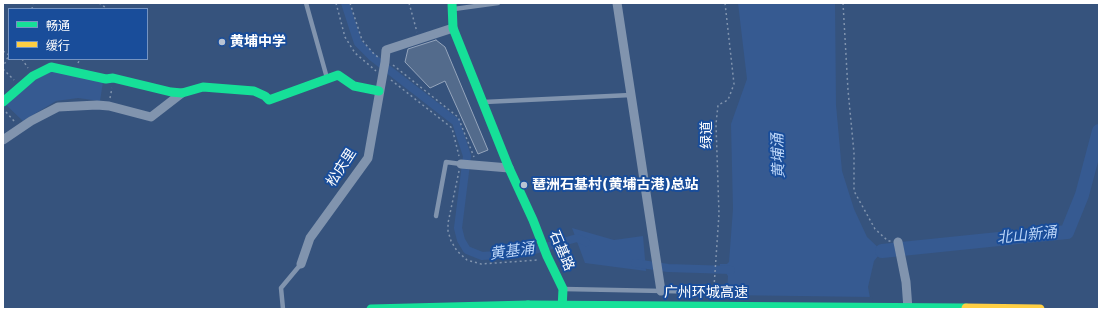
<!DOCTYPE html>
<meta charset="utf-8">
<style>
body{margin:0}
#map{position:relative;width:1102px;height:312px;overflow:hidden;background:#36537d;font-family:"DejaVu Sans","Noto Sans SC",sans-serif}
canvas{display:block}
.frame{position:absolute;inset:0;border:4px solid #fff;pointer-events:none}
.legend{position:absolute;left:8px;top:8px;width:140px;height:52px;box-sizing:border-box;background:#194d9a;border:1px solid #7594c2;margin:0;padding:5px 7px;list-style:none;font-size:12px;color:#fff}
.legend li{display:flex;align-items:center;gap:8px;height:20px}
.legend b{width:20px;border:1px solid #7594c2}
</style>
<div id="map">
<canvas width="1102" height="312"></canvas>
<div class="frame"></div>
<ul class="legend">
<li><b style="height:5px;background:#16e098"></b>畅通</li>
<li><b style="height:5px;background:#ffcf43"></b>缓行</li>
</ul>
</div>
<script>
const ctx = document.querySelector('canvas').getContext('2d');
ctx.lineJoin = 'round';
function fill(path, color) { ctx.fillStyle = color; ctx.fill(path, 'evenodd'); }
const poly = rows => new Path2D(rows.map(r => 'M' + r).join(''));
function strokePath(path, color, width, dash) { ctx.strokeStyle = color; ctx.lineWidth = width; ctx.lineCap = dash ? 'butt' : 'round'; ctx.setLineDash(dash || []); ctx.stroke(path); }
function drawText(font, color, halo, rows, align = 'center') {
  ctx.font = font + ' "DejaVu Sans","Noto Sans SC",sans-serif'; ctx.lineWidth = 4; ctx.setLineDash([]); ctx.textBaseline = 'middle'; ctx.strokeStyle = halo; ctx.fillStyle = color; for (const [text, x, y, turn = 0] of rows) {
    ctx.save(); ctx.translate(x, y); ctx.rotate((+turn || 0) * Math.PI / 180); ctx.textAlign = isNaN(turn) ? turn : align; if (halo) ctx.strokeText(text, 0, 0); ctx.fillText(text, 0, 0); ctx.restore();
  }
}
const water = poly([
 [738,3,835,3,836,105,842,171,854,209,867,237,882,251,874,261,868,287,872,309,726,309,728,276,726,273,720,272,720,264,727,264,729,262,733,209,731,124,747,79],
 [51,69,103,82,100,101,78,98,56,101,23,121,4,103],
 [572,228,614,240,643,236,646,271,585,263]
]);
const pier = poly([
 [725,295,872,297,874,309,724,309]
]);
const canal = poly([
 [345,3,358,43,371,56,456,122,467,156,458,228,461,240,467,250,482,256,524,253,577,238,586,242],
 [635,263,668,268,731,270]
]);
const river = poly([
 [882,251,1067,232,1082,195,1099,131]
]);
const building = poly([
 [436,40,445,47,488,150,478,154,445,81,430,88,405,62,408,49,436,40]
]);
const path = poly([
 [99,3,105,7,104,9],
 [336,3,345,37,355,53,376,71],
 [350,3,362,40,374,54,378,57],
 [409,3,417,32],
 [843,3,848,90,854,153,854,191,875,229,888,241,891,241],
 [32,9,33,3],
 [3,51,9,55,3,67],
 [22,59,28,68],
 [78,63,80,59],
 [393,65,458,117,474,157],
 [3,69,14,80],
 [391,80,452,128,459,156],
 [110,98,112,88],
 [6,112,15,122],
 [459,171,448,223,448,231,451,241,457,251,467,260,481,264,538,260],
 [714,287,719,214,716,124,718,105,728,100,734,84,725,3]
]);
const lane = poly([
 [306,3,327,78],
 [454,9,498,3],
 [484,102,631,95],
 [436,216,446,162,461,164],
 [564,289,713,292],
 [283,309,281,288,301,264]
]);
const street = poly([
 [617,3,661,291],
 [3,140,31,121,58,107,97,105,109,106,151,117,182,93],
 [461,164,509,168],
 [898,242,906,282,908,309],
 [301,264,310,238,368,158,385,62,386,50,453,28]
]);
const fast = poly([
 [452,3,453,28,509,168,533,220,547,256,563,289,562,309],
 [3,102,33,76,51,67,106,79,113,78,171,92,182,93,203,87,254,91,265,96,269,100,338,75,354,86,379,91],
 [371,309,528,305]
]);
const fastBridge = poly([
 [528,305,966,308]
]);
const slowBridge = poly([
 [966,308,1040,309]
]);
const markers = [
 [222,42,4,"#b9c3d2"],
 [524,185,4,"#b9c3d2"]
];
const poiNames = [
 ["黄埔中学",230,42],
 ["琶洲石基村(黄埔古港)总站",532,185]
];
const streetNames = [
 ["绿道",707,135,-90],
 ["松庆里",342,168,-57],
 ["石基路",561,251,67],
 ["广州环城高速",706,293]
];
const waterNames = [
 ["黄埔涌",779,156,-92],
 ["北山新涌",1027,236,-6],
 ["黄基涌",512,252,-8]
];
fill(water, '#365a91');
fill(pier, '#36537d');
strokePath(canal, '#365a91', 8);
strokePath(river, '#365a91', 14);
fill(building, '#536b8c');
strokePath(building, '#95a5bc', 1);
strokePath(path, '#8194ae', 1.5, [2, 3]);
strokePath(lane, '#8194ae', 4.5);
strokePath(street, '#8194ae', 9);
strokePath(fast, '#16e098', 9);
strokePath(fastBridge, '#16e098', 9);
strokePath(slowBridge, '#ffcf43', 9);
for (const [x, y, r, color] of markers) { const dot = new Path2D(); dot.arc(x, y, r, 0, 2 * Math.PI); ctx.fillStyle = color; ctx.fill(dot); strokePath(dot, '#194d9a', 1.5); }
drawText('bold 14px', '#fff', '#194d9a', poiNames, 'left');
drawText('14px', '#fff', '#194d9a', streetNames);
drawText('italic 15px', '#bbd5f8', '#194d9a', waterNames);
</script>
